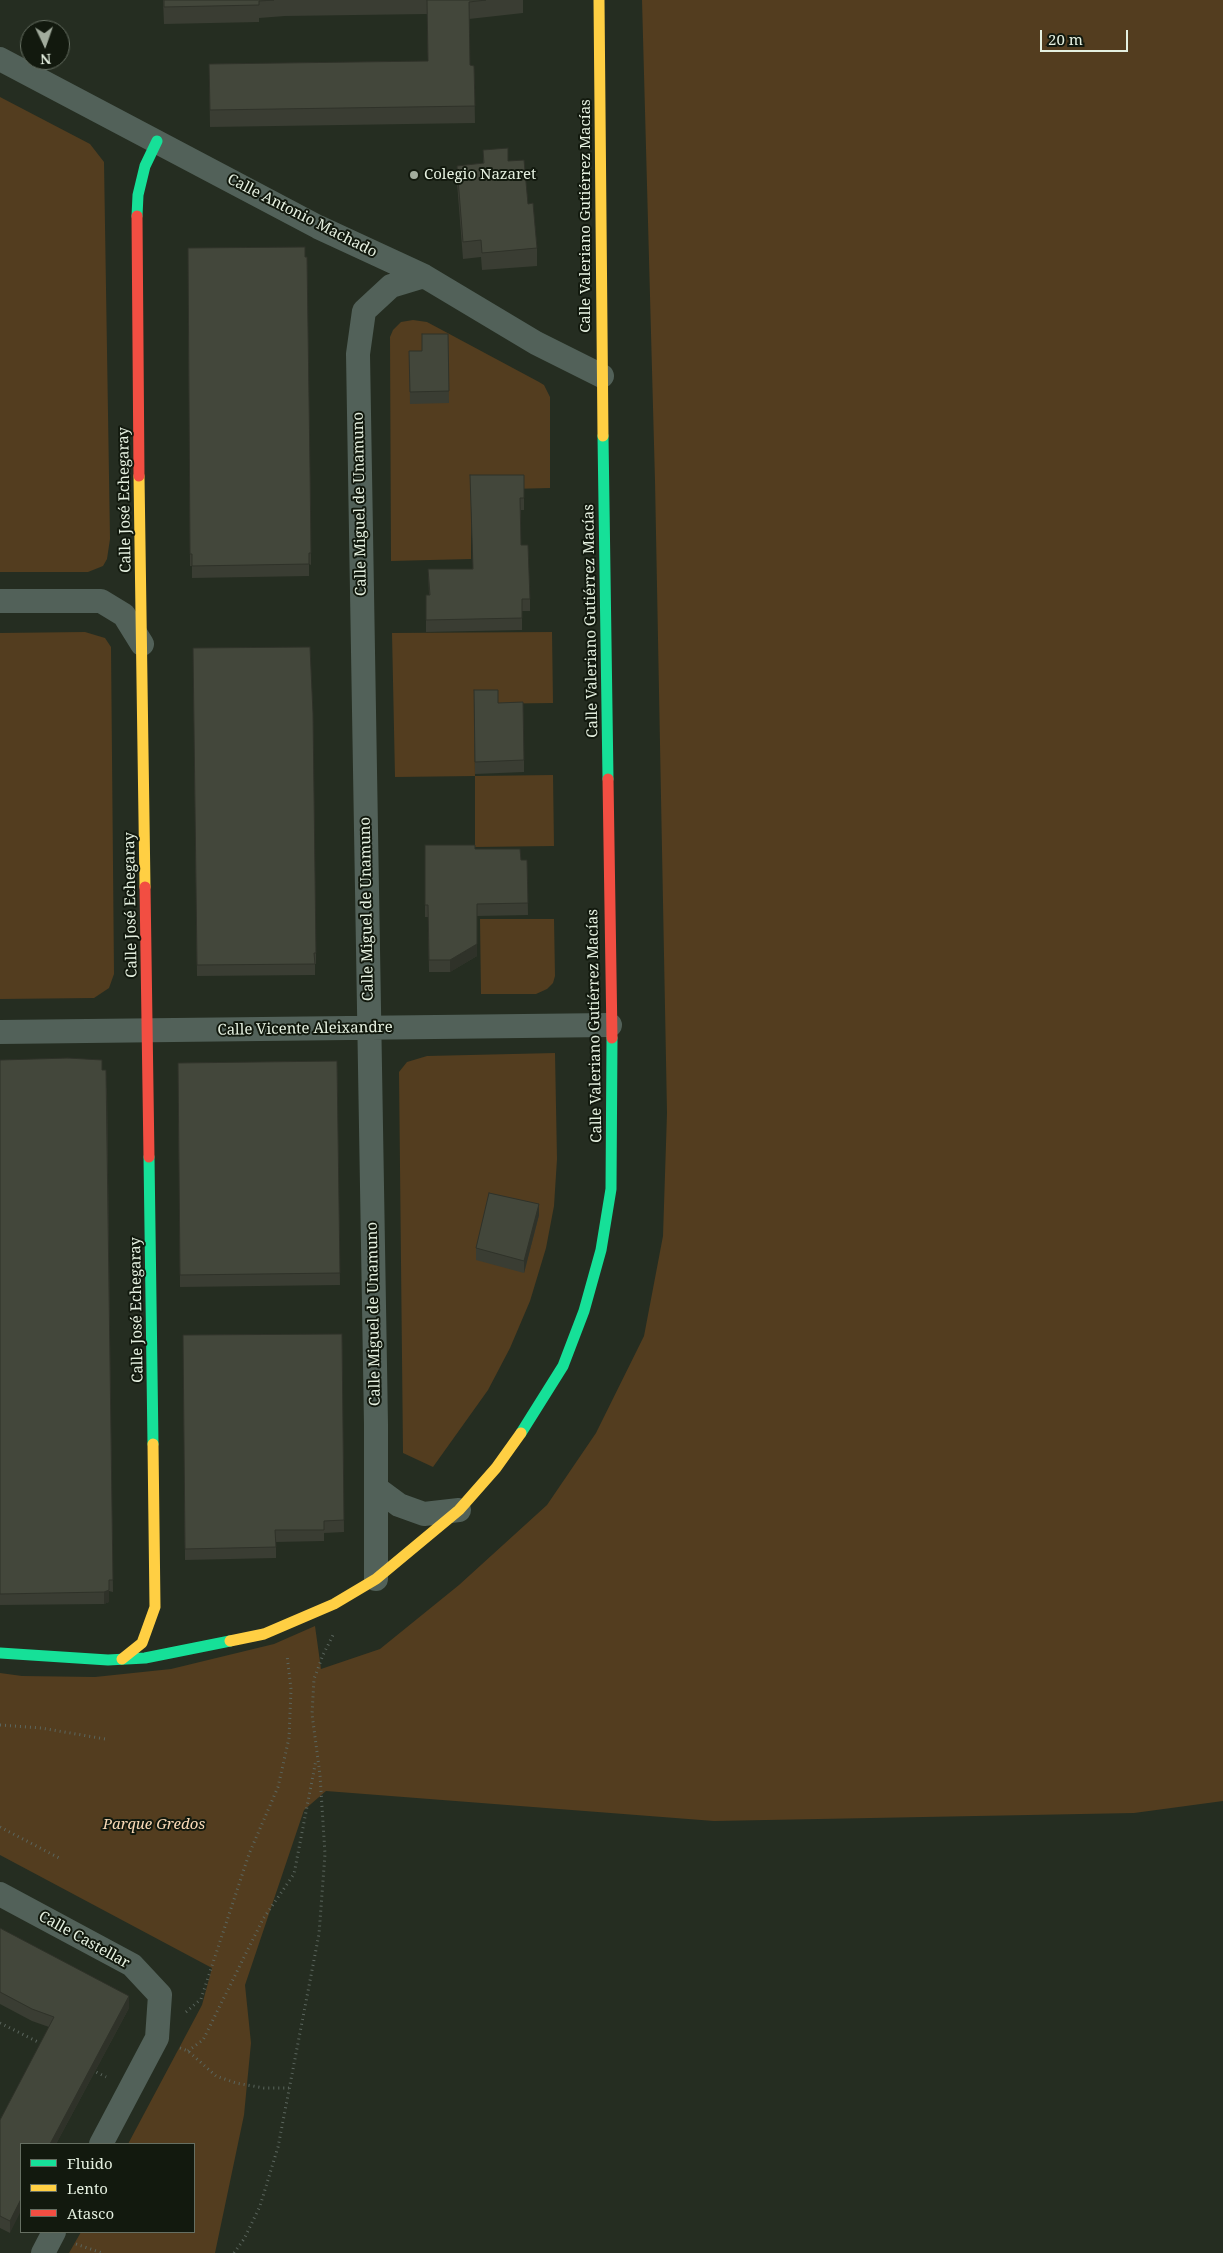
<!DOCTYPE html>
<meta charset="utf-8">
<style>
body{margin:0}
#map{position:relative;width:1223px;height:2253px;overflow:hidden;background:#252d21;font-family:"Noto Serif",serif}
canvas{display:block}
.legend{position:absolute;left:20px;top:2143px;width:175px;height:90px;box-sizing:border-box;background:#12190e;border:1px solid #666f62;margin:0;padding:6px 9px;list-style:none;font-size:15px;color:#e5f0e0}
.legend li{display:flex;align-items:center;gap:10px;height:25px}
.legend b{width:25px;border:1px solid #666f62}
.north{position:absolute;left:20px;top:20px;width:50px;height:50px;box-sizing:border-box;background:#12190e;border:1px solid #666f62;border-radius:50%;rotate:177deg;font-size:14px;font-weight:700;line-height:20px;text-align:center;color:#e5f0e0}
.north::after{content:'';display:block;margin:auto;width:18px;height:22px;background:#a2ac9d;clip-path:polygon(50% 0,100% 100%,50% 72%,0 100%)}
.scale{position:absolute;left:1040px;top:30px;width:88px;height:22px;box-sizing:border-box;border:2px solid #e5f0e0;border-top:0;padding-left:6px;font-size:15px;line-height:18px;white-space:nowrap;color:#e5f0e0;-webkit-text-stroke:4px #12190e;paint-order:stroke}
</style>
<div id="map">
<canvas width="1223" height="2253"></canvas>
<ul class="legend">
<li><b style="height:6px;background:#16e098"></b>Fluido</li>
<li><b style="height:6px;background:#ffcf43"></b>Lento</li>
<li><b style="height:6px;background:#f24e42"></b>Atasco</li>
</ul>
<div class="north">N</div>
<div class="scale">20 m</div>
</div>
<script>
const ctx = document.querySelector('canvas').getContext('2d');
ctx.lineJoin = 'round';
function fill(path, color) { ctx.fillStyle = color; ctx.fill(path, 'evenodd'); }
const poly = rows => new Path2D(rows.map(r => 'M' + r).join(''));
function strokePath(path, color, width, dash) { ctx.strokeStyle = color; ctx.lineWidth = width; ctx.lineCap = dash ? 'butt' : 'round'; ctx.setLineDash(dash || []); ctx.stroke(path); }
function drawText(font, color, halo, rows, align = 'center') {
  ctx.font = font + ' "Noto Serif",serif'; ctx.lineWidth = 4; ctx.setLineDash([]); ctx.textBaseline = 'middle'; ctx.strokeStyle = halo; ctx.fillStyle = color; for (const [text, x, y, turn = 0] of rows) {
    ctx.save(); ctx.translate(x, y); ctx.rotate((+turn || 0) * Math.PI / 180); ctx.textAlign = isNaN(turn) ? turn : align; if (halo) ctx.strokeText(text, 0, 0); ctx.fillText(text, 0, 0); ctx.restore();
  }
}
const green = poly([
 [642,0,1223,0,1223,1801,1134,1813,714,1821,326,1791,304,1810,245,1985,251,2043,244,2115,215,2253,69,2253,81,2232,194,2232,194,2144,128,2144,202,2005,212,1968,0,1855,0,1673,22,1676,95,1677,171,1669,274,1644,315,1626,321,1669,380,1649,459,1585,547,1505,596,1433,644,1336,663,1236,667,1113,655,481],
 [0,97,90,144,104,162,110,539,107,559,103,566,88,572,0,572],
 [413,320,427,322,539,382,544,385,550,397,550,488,471,490,471,559,391,561,390,337,393,330,401,322],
 [85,632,105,638,111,647,114,974,109,988,94,998,0,999,0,633],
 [552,632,553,703,474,704,475,776,553,775,554,846,475,847,475,776,395,777,392,633],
 [480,919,554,919,555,976,553,983,547,989,536,994,481,994],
 [555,1053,557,1159,554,1206,546,1248,530,1301,510,1348,488,1390,433,1467,403,1453,399,1072,407,1062,427,1056]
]);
const path = poly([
 [0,1725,41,1728,105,1739],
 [0,1827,61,1859],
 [186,2012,201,1999,249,1854,278,1787,289,1738,291,1689,287,1655],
 [0,2023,44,2045],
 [180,2048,188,2051,216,2076,236,2083,264,2088,289,2088],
 [188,2051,203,2040,263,1919,294,1874,316,1760],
 [92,2070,106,2077],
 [76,2244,102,2253],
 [234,2253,244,2239,260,2206,278,2147,319,1934,325,1854,320,1775,312,1714,314,1679,323,1655,333,1635]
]);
const street = poly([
 [0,59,318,227,424,276,536,343,602,376],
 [0,601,101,601,124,615,142,644],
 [0,1032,610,1025],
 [376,1488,399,1505,424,1514,459,1510],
 [376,1579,376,1424,358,354,364,311,391,286,424,276],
 [0,1894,132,1965,160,1995,157,2038,101,2144],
 [43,2253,54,2232]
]);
const fast = poly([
 [137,216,138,195,145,166,157,141],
 [603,436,608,779],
 [149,1157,153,1444],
 [521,1433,563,1366,584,1311,601,1250,611,1189,612,1038],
 [0,1653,108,1660,145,1658,230,1641]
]);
const slow = poly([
 [599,0,603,436],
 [139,476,145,887],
 [230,1641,264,1634,334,1604,376,1579,459,1510,496,1468,521,1433],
 [122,1659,142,1643,155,1607,153,1444]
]);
const jam = poly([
 [137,216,139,476],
 [608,779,612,1038],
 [145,887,149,1157]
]);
const wall = poly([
 [163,0,523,0,523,13,469,19,470,65,474,66,475,123,210,127,209,64,428,61,427,14,285,16,259,18,259,22,164,24],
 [483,150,508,161,528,204,537,248,537,266,482,270,481,257,463,259,457,183,457,166,483,163],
 [188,248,310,468,311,565,309,564,309,576,192,578,192,566,190,566],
 [448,334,449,403,410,404,409,351,422,351],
 [524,475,524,510,521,510,521,545,530,599,530,611,522,611,522,630,426,632,426,595,429,595,428,569,472,569],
 [193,648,316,953,316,964,315,964,315,975,197,976],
 [474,690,498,703,524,760,524,772,475,774],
 [425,845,475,849,521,860,527,860,528,915,477,916,477,956,450,972,429,972,428,917,425,917],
 [0,1060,102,1070,107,1090,113,1592,109,1591,109,1602,104,1604,0,1605],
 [337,1061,340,1285,180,1287,178,1063],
 [539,1215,524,1273,476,1260,476,1248],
 [342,1334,344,1532,324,1533,324,1541,276,1542,276,1558,185,1560,183,1335],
 [0,1928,129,2008,56,2144,21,2144,10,2233,0,2228,0,2120,49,2027,32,2021,0,2004]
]);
const shadedWall = poly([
 [477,944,477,956,450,972,450,960],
 [539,1204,539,1215,524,1273,524,1261],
 [109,1590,109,1602,104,1604,104,1592],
 [129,1996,129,2008,56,2144,50,2144],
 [21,2199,21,2211,10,2233,10,2221]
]);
const building = poly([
 [164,0,274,0,259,1,259,5,164,7,164,0],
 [427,0,486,0,469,2,470,65,474,66,475,106,210,110,209,64,428,61,427,0],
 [508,148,508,161,524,160,528,204,533,203,537,248,482,253,481,240,463,242,457,166,484,163,483,150,508,148],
 [305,247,305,257,307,257,310,468,311,553,309,553,309,564,192,566,192,554,190,554,188,248,305,247],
 [422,334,448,334,449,391,410,392,409,351,422,351,422,334],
 [470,475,524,475,524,498,520,498,521,545,528,545,530,599,522,599,522,618,426,620,426,595,430,595,428,569,473,569,470,475],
 [310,647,313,713,316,953,314,953,315,964,197,965,193,648,310,647],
 [474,690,498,690,498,703,523,702,524,760,475,762,474,690],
 [425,845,475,845,475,849,520,849,521,860,527,860,528,903,477,904,477,944,450,960,429,960,428,905,425,905,425,845],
 [68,1058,102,1060,102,1070,106,1070,113,1580,109,1580,109,1590,104,1592,0,1594,0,1060,68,1058],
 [337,1061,340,1273,180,1275,178,1063,337,1061],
 [489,1193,539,1204,524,1261,476,1248,489,1193],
 [342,1334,344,1520,324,1521,324,1530,275,1530,276,1547,185,1549,183,1335,342,1334],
 [0,1928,129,1996,50,2144,21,2144,21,2199,10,2221,0,2216,0,2120,54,2017,32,2009,0,1992,0,1928]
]);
const markers = [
 [414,175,5,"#a2ac9d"]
];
const poiNames = [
 ["Colegio Nazaret",424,175]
];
const streetNames = [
 ["Calle Antonio Machado",302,216,27],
 ["Calle Valeriano Gutiérrez Macías",586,216,-90],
 ["Calle José Echegaray",125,500,-91],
 ["Calle Miguel de Unamuno",360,504,-91],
 ["Calle Valeriano Gutiérrez Macías",591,621,-91],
 ["Calle José Echegaray",131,905,-91],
 ["Calle Miguel de Unamuno",367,909,-91],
 ["Calle Valeriano Gutiérrez Macías",595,1026,-91],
 ["Calle Vicente Aleixandre",305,1029,-1],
 ["Calle José Echegaray",137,1310,-91],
 ["Calle Miguel de Unamuno",374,1314,-91],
 ["Calle Castellar",84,1940,29]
];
const parkNames = [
 ["Parque Gredos",154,1825]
];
fill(green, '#533d1f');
strokePath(path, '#5b665e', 3, [1, 4]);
strokePath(street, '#526159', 24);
strokePath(fast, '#16e098', 11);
strokePath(slow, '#ffcf43', 11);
strokePath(jam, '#f24e42', 11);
fill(wall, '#3a3d33');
fill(shadedWall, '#2f3229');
fill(building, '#43473b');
strokePath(building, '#2f3229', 1);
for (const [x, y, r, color] of markers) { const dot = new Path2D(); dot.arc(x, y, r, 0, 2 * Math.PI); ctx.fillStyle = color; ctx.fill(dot); strokePath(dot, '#12190e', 2); }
drawText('15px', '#e5f0e0', '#12190e', poiNames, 'left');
drawText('15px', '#e5f0e0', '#12190e', streetNames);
drawText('italic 15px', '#f8d9b6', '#12190e', parkNames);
</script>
